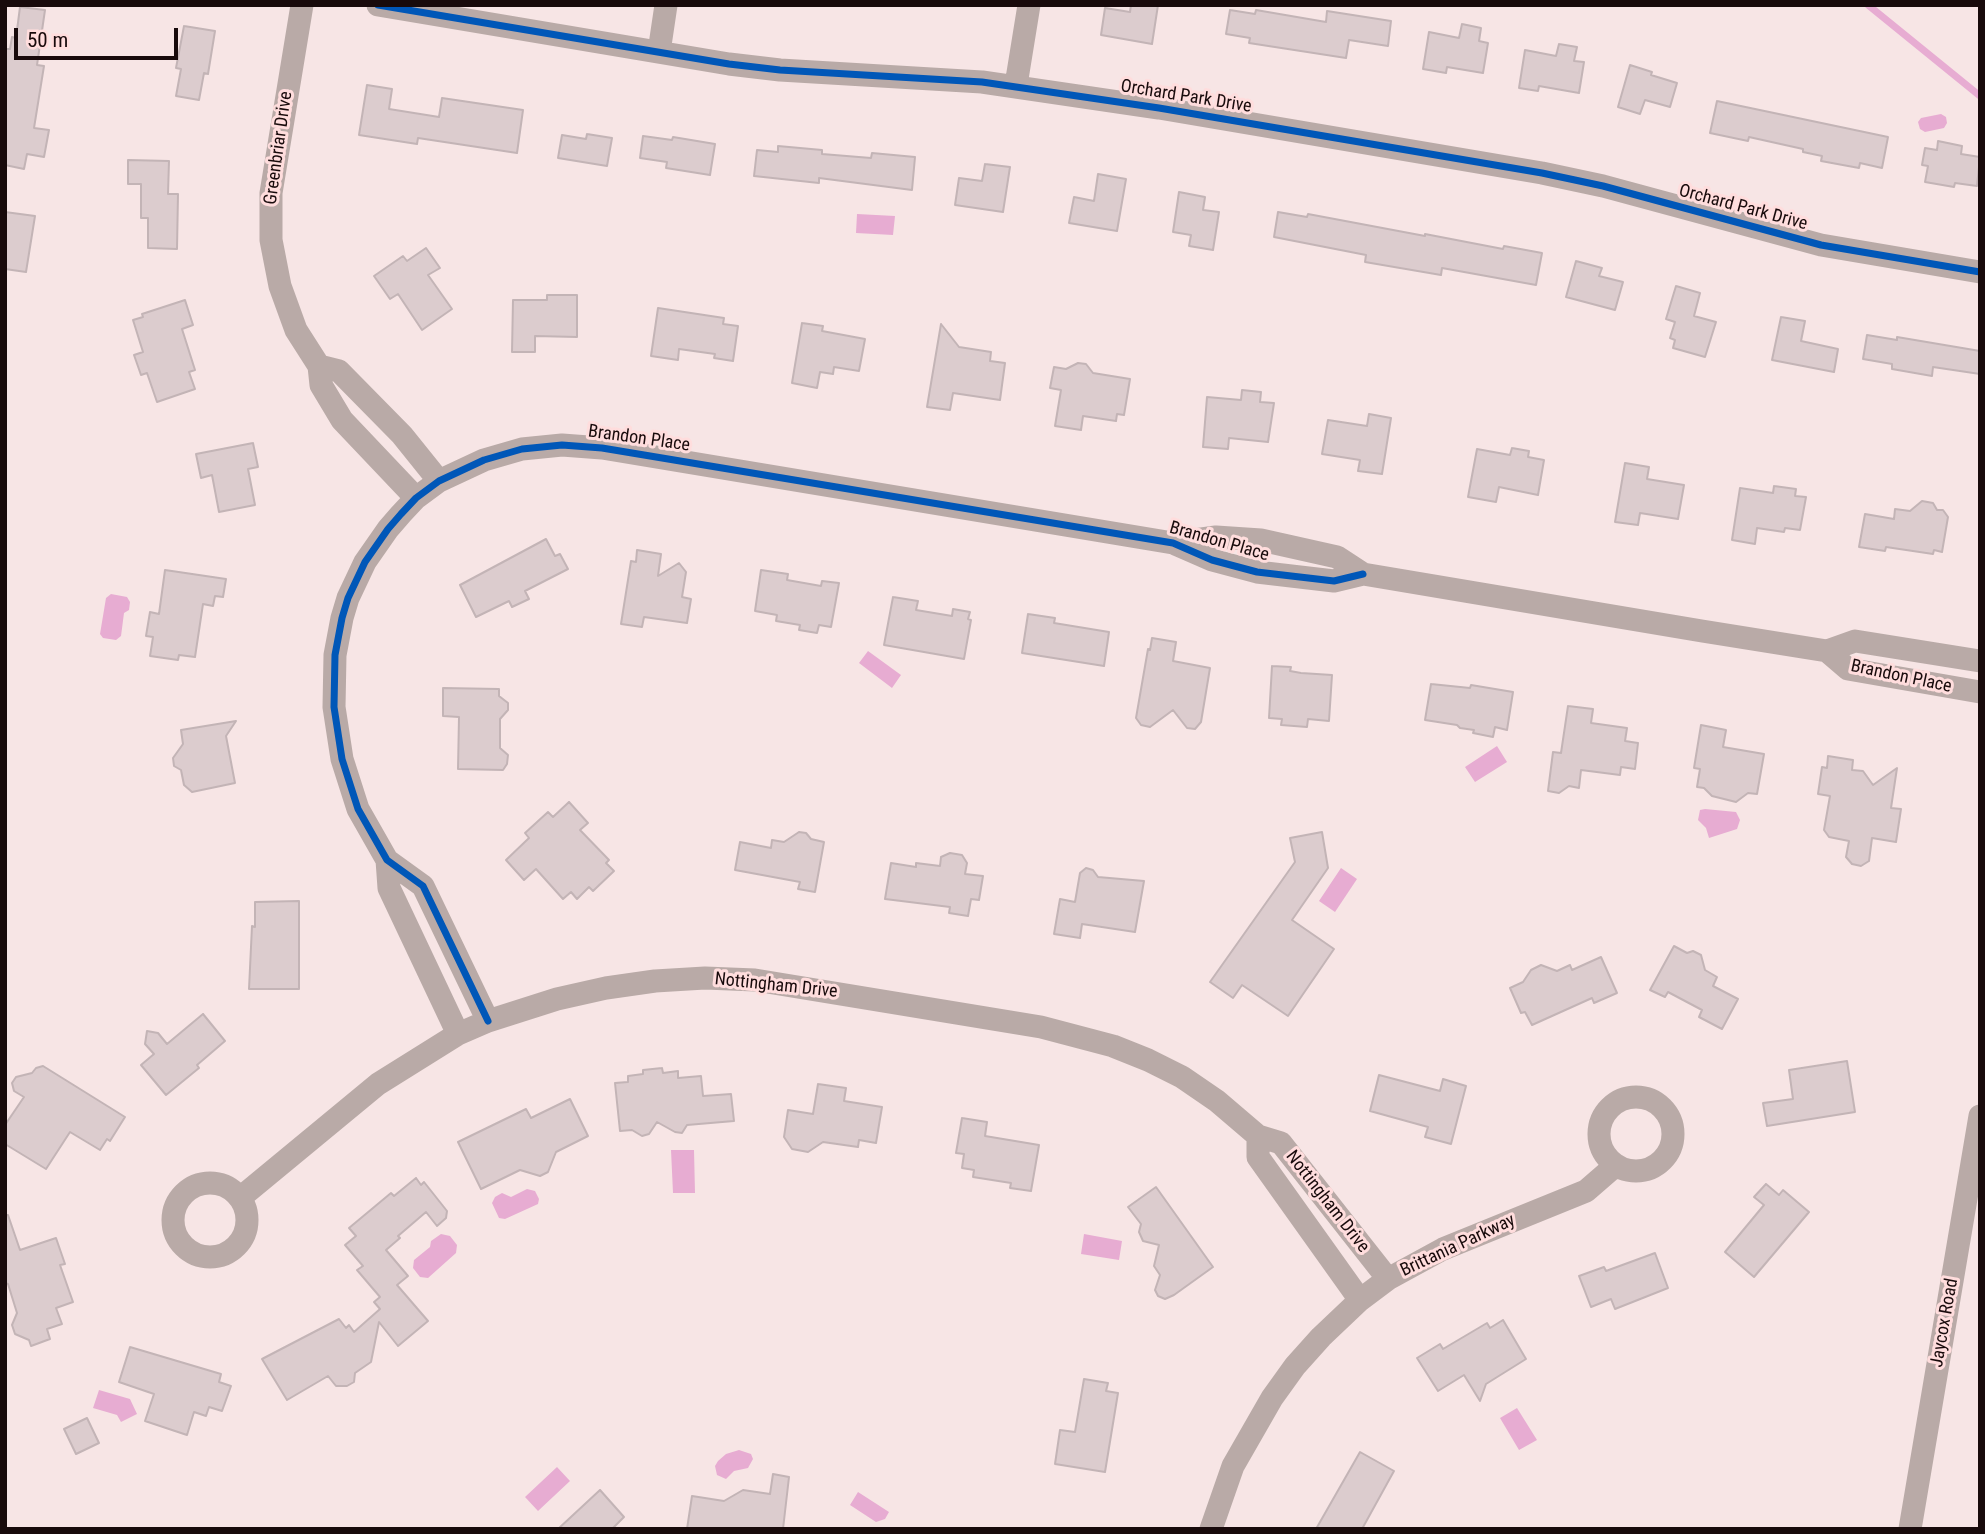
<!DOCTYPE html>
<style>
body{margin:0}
#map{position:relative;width:1985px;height:1534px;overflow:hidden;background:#f7e5e5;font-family:"Roboto Condensed",sans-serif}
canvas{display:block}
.frame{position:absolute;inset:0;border:7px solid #180a0b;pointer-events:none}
.scale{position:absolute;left:14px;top:28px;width:164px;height:32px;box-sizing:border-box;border:4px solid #180a0b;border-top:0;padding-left:9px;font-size:21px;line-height:24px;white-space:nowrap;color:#180a0b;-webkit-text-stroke:5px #fdd;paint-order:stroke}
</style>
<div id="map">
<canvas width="1985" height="1534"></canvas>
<div class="frame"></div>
<div class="scale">50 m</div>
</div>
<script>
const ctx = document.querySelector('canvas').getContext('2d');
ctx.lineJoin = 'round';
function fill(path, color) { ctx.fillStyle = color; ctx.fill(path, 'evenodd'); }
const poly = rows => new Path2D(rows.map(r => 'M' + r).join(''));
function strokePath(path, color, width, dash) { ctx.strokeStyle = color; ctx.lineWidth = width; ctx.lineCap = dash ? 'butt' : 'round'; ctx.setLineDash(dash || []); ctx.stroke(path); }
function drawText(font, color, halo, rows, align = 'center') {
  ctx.font = font + ' "Roboto Condensed",sans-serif'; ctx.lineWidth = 6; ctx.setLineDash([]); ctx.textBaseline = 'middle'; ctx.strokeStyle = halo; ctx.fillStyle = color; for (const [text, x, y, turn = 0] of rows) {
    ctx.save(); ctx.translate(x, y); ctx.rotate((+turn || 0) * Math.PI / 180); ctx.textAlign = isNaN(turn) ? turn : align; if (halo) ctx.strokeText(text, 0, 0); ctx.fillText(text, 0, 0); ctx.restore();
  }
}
const water = poly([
 [1941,114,1946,117,1947,123,1944,128,1925,132,1920,129,1918,122,1921,118],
 [857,214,895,216,893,235,856,233],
 [111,594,127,597,130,602,129,610,124,613,121,636,116,640,103,638,100,634,106,598],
 [868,651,901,675,892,688,859,663],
 [1497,746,1507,762,1475,782,1465,767],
 [1705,809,1736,812,1740,820,1737,829,1709,838,1706,828,1698,820,1700,810],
 [1341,868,1357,879,1335,912,1319,901],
 [671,1150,694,1150,695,1193,673,1193],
 [527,1189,535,1191,539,1199,538,1204,505,1219,499,1218,492,1203,495,1197,502,1193,511,1197],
 [441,1234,450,1236,457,1245,456,1253,428,1278,420,1277,413,1268,414,1260,430,1247,431,1241],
 [1084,1234,1122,1241,1119,1260,1081,1254],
 [99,1390,130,1399,137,1414,121,1422,117,1415,93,1408],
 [1517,1408,1537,1440,1519,1450,1500,1418],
 [739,1450,751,1454,753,1459,748,1468,734,1471,726,1479,717,1475,715,1466,718,1461,726,1454],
 [557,1467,570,1481,538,1511,525,1497],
 [858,1492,889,1512,885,1519,876,1522,850,1505]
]);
const stream = poly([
 [1868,5,1980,96]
]);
const building = poly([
 [1131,5,1158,5,1152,44,1101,35,1105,8,1130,12,1131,5],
 [20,7,45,10,37,65,44,66,34,128,49,130,44,157,27,154,24,169,5,165,5,49,10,49,12,37,16,38,20,7],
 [1230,10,1255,14,1256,10,1326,22,1327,11,1391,21,1388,46,1349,40,1346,58,1249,43,1250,38,1226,34,1230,10],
 [1462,24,1481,28,1479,41,1488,43,1483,73,1447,67,1446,73,1423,69,1429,32,1459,38,1462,24],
 [184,26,215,31,208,74,204,73,199,100,176,96,181,69,176,68,184,26],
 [1559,44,1577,47,1574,61,1584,62,1579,93,1539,86,1538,91,1519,88,1525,50,1556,56,1559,44],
 [1630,65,1652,72,1651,75,1677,83,1670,107,1645,100,1640,114,1618,107,1630,65],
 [367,85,392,89,389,109,439,117,442,98,523,110,517,153,418,138,417,144,359,135,367,85],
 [1717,101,1888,137,1882,168,1860,163,1859,168,1821,161,1822,156,1803,152,1803,149,1749,137,1748,141,1710,133,1717,101],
 [587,134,612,138,607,166,558,158,562,135,586,139,587,134],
 [643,136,672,140,673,137,715,144,710,175,666,168,667,162,640,158,643,136],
 [1938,141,1962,146,1961,154,1980,157,1977,186,1955,183,1954,187,1925,182,1928,166,1922,165,1925,148,1937,150,1938,141],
 [778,146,822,150,822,154,871,158,872,153,915,157,912,190,819,178,819,183,754,176,757,150,778,152,778,146],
 [128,160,169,161,168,194,178,194,177,249,148,248,148,218,141,218,141,184,128,184,128,160],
 [985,164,1010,167,1003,212,955,205,959,178,982,181,985,164],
 [1098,174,1126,179,1117,231,1069,223,1074,197,1094,201,1098,174],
 [1179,192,1205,197,1203,210,1219,212,1213,250,1189,246,1191,235,1173,232,1179,192],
 [5,212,35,216,26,272,5,269,5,212],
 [1278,212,1307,217,1308,214,1425,236,1425,234,1503,249,1504,246,1542,253,1536,285,1442,268,1441,275,1365,262,1366,255,1274,237,1278,212],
 [426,248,440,268,428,275,452,309,422,330,398,294,390,299,374,276,403,256,407,261,426,248],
 [1576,261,1602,268,1599,276,1623,282,1615,310,1566,297,1576,261],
 [1676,286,1700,293,1694,316,1716,322,1705,357,1673,348,1675,340,1670,338,1675,322,1666,319,1676,286],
 [547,295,577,295,577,337,535,336,535,352,512,352,513,300,547,300,547,295],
 [185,300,193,325,182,329,195,370,189,372,195,389,157,402,147,373,141,375,134,355,143,352,133,320,143,317,142,314,185,300],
 [658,308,724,318,723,324,738,326,733,361,714,358,715,354,679,349,678,360,651,356,658,308],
 [1781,317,1805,321,1801,341,1838,349,1834,372,1772,360,1781,317],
 [802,323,823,326,822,331,865,339,859,371,834,367,833,374,820,372,817,388,792,383,802,323],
 [941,324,959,347,991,352,990,361,1005,363,1000,400,953,393,950,410,927,407,941,324],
 [1867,335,1897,340,1897,337,1980,351,1980,374,1933,367,1932,376,1892,369,1892,364,1863,359,1867,335],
 [1078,363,1086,364,1093,373,1130,379,1124,415,1117,414,1116,421,1083,416,1081,430,1055,426,1061,390,1050,388,1054,367,1066,369,1078,363],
 [1242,390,1261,392,1260,402,1274,403,1268,442,1229,438,1228,449,1203,447,1207,397,1241,400,1242,390],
 [1369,414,1391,418,1382,474,1358,471,1360,460,1322,454,1328,420,1367,426,1369,414],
 [253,443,258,467,248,469,255,505,219,512,212,475,201,478,196,454,253,443],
 [1512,448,1529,451,1528,457,1544,460,1538,495,1499,487,1496,502,1468,497,1477,449,1510,455,1512,448],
 [1625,463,1649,467,1647,479,1684,485,1678,519,1640,513,1638,525,1615,522,1625,463],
 [1774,486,1796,489,1795,496,1806,497,1800,530,1785,528,1784,532,1757,528,1755,544,1732,540,1740,488,1773,493,1774,486],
 [1922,501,1933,503,1937,510,1943,510,1948,517,1942,552,1934,550,1933,554,1886,547,1885,551,1859,547,1865,514,1894,519,1895,509,1910,511,1922,501],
 [546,539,555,556,560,554,568,569,525,591,529,599,512,607,509,601,476,617,460,585,546,539],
 [637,550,661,554,658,576,679,563,686,572,682,597,691,599,687,623,644,617,642,627,621,624,631,561,636,562,637,550],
 [165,570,226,579,223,597,215,596,213,606,203,604,195,657,179,655,178,660,150,656,153,637,146,636,150,612,159,614,165,570],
 [761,570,788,574,787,580,821,586,822,581,839,583,831,627,819,625,817,633,799,630,800,625,776,621,777,615,755,611,761,570],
 [893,597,918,601,916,610,952,616,953,609,970,612,968,619,971,620,964,659,884,645,893,597],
 [1028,614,1055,618,1054,623,1109,632,1104,666,1022,653,1028,614],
 [1152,638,1176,642,1173,661,1210,668,1201,722,1195,729,1187,728,1173,710,1150,727,1141,725,1136,718,1148,649,1150,650,1152,638],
 [1272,666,1291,667,1290,671,1301,673,1332,675,1329,721,1308,719,1307,727,1281,725,1282,719,1269,718,1272,666],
 [1431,684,1470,688,1471,685,1513,692,1507,730,1495,727,1493,737,1473,733,1474,730,1460,728,1457,725,1425,720,1431,684],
 [443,688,499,689,499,696,508,703,508,710,500,719,500,748,508,755,507,764,503,770,458,769,459,717,443,716,443,688],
 [1568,706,1593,709,1591,723,1627,728,1625,741,1638,743,1635,769,1621,767,1620,775,1581,770,1579,788,1569,786,1559,793,1548,791,1553,752,1561,753,1568,706],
 [236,721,226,736,235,783,192,792,184,785,181,770,174,766,173,758,183,744,181,730,236,721],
 [1701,725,1726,730,1723,747,1764,754,1757,794,1748,793,1736,802,1712,796,1704,788,1697,787,1700,769,1694,768,1701,725],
 [1828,756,1853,760,1852,770,1863,771,1873,785,1897,768,1891,808,1901,809,1896,842,1872,838,1869,861,1861,866,1852,864,1846,857,1849,841,1829,837,1824,830,1830,796,1818,794,1822,767,1827,768,1828,756],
 [569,802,588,823,580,830,609,860,606,863,614,871,593,891,589,887,577,899,571,892,563,899,536,869,524,880,506,860,529,838,525,833,548,812,553,817,569,802],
 [799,832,806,833,811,839,824,842,815,892,798,889,800,882,735,870,740,842,771,848,772,840,784,842,799,832],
 [1322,832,1328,868,1292,920,1334,949,1288,1016,1242,985,1233,998,1210,982,1295,862,1290,838,1322,832],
 [950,853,962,855,967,863,965,874,983,876,979,900,971,899,968,916,949,913,950,907,885,899,891,863,916,867,916,863,940,866,941,857,950,853],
 [1086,868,1093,870,1098,877,1144,881,1135,932,1082,924,1080,938,1054,934,1060,899,1075,902,1080,873,1086,868],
 [299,901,299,989,249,989,252,926,255,927,255,902,299,901],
 [1674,946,1687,953,1693,951,1701,955,1705,970,1717,977,1713,986,1738,999,1722,1029,1699,1017,1702,1010,1668,992,1665,997,1650,990,1674,946],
 [1601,957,1617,993,1594,1003,1592,998,1532,1025,1525,1012,1521,1013,1510,988,1523,982,1531,970,1541,965,1557,971,1570,965,1572,970,1601,957],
 [203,1014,225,1041,197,1065,199,1068,166,1095,141,1065,154,1054,145,1044,147,1031,158,1033,167,1044,203,1014],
 [1847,1061,1855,1112,1767,1126,1763,1103,1793,1099,1789,1070,1847,1061],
 [43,1066,125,1117,110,1141,107,1139,100,1150,70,1132,46,1169,5,1144,5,1125,24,1097,14,1091,12,1083,16,1077,32,1073,36,1068,43,1066],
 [662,1068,663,1073,678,1071,678,1078,701,1076,703,1096,731,1094,734,1121,687,1125,682,1133,675,1132,657,1122,649,1134,642,1136,632,1130,620,1131,615,1083,628,1082,628,1076,643,1074,643,1070,662,1068],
 [1379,1075,1440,1091,1443,1079,1466,1086,1451,1144,1425,1137,1428,1127,1370,1111,1379,1075],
 [818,1084,846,1088,844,1101,882,1107,876,1143,859,1140,858,1147,823,1142,808,1152,792,1149,784,1137,788,1110,813,1114,818,1084],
 [570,1099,588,1136,556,1152,548,1172,540,1176,520,1170,481,1189,458,1142,526,1109,531,1118,570,1099],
 [962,1118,987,1122,985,1136,1039,1145,1031,1191,1010,1188,1011,1183,973,1177,974,1170,962,1168,964,1154,956,1153,962,1118],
 [416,1178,421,1185,424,1182,447,1211,446,1218,437,1226,426,1212,398,1236,400,1238,386,1250,408,1276,397,1285,428,1321,398,1346,379,1322,371,1362,355,1373,354,1382,347,1386,336,1386,328,1376,287,1400,262,1359,339,1319,346,1328,349,1325,354,1332,380,1309,374,1302,380,1297,357,1270,363,1266,345,1245,356,1236,349,1228,391,1193,394,1196,416,1178],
 [1766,1184,1779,1195,1783,1190,1809,1212,1754,1277,1725,1252,1764,1205,1754,1197,1766,1184],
 [1156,1187,1213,1267,1174,1295,1165,1299,1158,1296,1155,1290,1160,1275,1154,1266,1159,1245,1143,1241,1139,1232,1141,1224,1128,1207,1156,1187],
 [5,1215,8,1215,20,1250,56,1238,65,1264,60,1265,73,1302,56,1308,62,1324,47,1329,50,1339,31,1346,29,1340,15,1334,12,1325,17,1313,8,1284,5,1283,5,1215],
 [1655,1253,1668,1288,1615,1309,1611,1299,1591,1307,1579,1276,1604,1267,1606,1271,1655,1253],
 [1503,1320,1526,1359,1486,1384,1480,1401,1464,1375,1438,1391,1417,1358,1440,1344,1443,1349,1487,1323,1490,1328,1503,1320],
 [130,1347,221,1374,219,1382,231,1386,222,1411,209,1407,206,1416,194,1412,187,1435,145,1421,154,1394,119,1382,130,1347],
 [1084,1379,1108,1383,1106,1391,1118,1393,1105,1472,1055,1464,1060,1430,1075,1432,1084,1379],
 [87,1418,99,1443,76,1454,64,1429,87,1418],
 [1360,1452,1394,1471,1362,1529,1316,1529,1360,1452],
 [773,1474,789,1477,783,1529,687,1529,692,1496,724,1501,743,1490,770,1494,773,1474],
 [600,1490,624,1517,612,1529,558,1529,600,1490]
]);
const minor = poly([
 [302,5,271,193,271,240,280,286,296,330,319,366,321,385,342,420,416,498],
 [378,5,729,64,780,70,982,82,1159,108,1542,173,1603,186,1821,245,1980,272],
 [659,52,666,5],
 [1016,85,1029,5],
 [319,366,339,371,402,435,439,481],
 [1173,543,1216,537,1261,540,1337,557,1363,574,1702,631,1827,651,1855,641,1980,661],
 [1827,651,1848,669,1980,692],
 [387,860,389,888,458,1034],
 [488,1021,423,886,387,860,358,809,342,759,334,707,335,655,342,618,348,598,365,562,388,529,401,514,416,498,439,481,484,460,522,449,562,445,602,448,1173,543,1212,560,1257,572,1334,581,1363,574],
 '1599 1134a37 37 0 1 1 74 0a37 37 0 1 1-74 0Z',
 [1258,1136,1258,1157,1360,1300],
 '173 1220a37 37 0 1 1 74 0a37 37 0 1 1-74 0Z',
 [240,1198,378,1084,458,1034,488,1021,557,999,606,988,655,981,705,978,755,980,1041,1027,1113,1046,1148,1060,1182,1077,1217,1101,1258,1136,1281,1143,1388,1279],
 [1211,1529,1233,1466,1272,1398,1295,1366,1321,1337,1360,1300,1388,1279,1443,1249,1586,1191,1616,1165],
 [1910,1529,1980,1116]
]);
const cycleway = poly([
 [378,5,729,64,780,70,982,82,1159,108,1542,173,1603,186,1821,245,1980,272],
 [488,1021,423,886,387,860,358,809,342,759,334,707,335,655,342,618,348,598,365,562,388,529,401,514,416,498,439,481,484,460,522,449,562,445,602,448,1173,543,1212,560,1257,572,1334,581,1363,574]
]);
const streetNames = [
 ["Orchard Park Drive",1186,97,9],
 ["Greenbriar Drive",279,148,-82],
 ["Orchard Park Drive",1743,208,15],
 ["Brandon Place",639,439,8],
 ["Brandon Place",1219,542,16],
 ["Brandon Place",1901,677,12],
 ["Nottingham Drive",776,986,6],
 ["Nottingham Drive",1327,1202,52],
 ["Brittania Parkway",1458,1246,-25],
 ["Jaycox Road",1945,1323,-80]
];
fill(water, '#e7acd2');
strokePath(stream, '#e7acd2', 7);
fill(building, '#dcccce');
strokePath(building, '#c3b4b6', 2);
strokePath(minor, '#b9aaa7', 23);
strokePath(cycleway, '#0057b8', 7);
drawText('18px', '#180a0b', '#fdd', streetNames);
</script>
